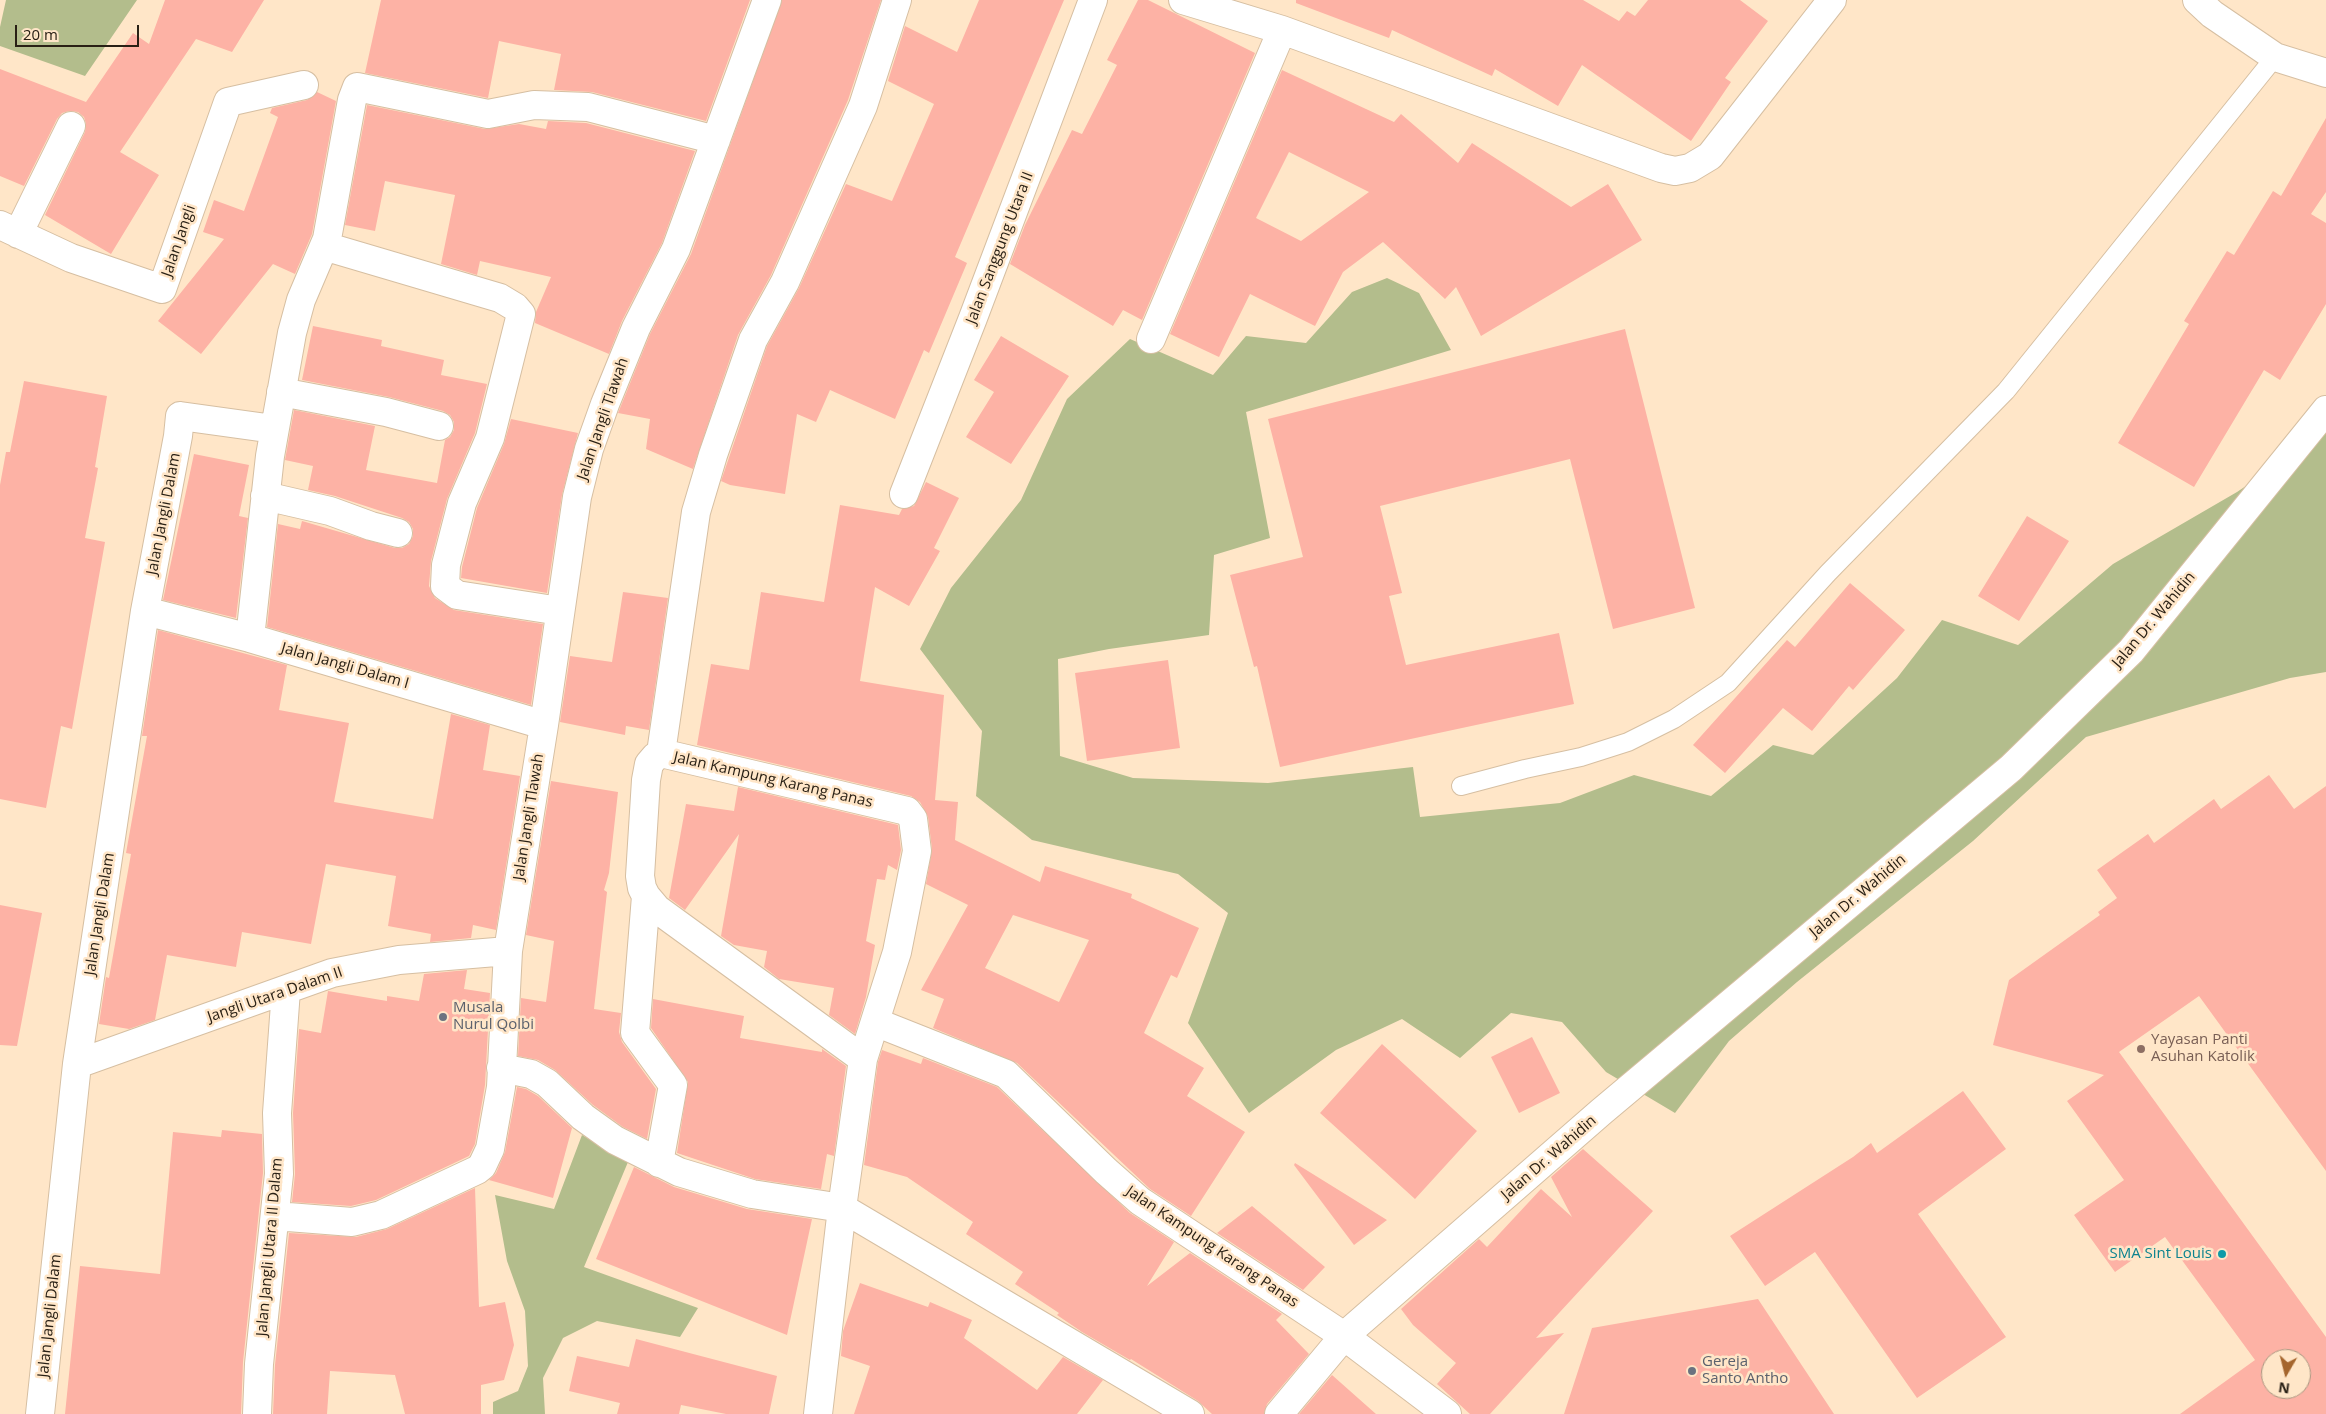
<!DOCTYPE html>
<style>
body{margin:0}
#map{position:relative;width:2326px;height:1414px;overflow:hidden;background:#ffe6c8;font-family:"Open Sans",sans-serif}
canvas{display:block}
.north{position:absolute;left:2261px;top:1349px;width:50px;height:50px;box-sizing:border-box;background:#ffe6c8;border:1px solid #a99780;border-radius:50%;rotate:188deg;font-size:14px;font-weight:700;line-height:20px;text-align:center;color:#292015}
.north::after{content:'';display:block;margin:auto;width:18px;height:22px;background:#a5662e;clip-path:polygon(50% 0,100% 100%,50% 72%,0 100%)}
.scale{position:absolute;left:15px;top:25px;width:124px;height:22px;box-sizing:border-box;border:2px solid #292015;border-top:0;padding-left:6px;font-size:15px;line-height:18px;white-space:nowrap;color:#292015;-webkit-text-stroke:4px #ffe6c8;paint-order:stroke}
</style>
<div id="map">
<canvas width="2326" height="1414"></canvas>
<div class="north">N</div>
<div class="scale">20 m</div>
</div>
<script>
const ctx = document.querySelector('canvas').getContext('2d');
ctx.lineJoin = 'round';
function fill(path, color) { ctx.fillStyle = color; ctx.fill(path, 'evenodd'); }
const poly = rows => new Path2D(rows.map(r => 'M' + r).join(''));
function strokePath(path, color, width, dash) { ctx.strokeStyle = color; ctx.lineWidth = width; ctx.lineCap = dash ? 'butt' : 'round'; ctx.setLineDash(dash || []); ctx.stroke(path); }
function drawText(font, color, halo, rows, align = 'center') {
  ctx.font = font + ' "Open Sans",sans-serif'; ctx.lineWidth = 5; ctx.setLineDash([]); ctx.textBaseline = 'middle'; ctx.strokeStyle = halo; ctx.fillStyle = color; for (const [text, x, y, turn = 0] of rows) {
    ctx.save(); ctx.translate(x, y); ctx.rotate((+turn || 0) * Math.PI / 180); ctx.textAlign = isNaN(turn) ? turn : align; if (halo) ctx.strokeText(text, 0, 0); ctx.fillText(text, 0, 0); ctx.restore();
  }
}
const green = poly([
 [6,0,137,0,85,76,0,46,0,27],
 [1387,278,1419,293,1451,350,1246,412,1270,538,1214,555,1209,635,1109,649,1058,659,1060,756,1133,778,1268,783,1413,767,1420,817,1560,803,1634,775,1711,796,1773,745,1813,755,1897,678,1942,620,2018,645,2113,564,2237,492,2326,432,2326,672,2290,678,2086,737,1973,841,1797,982,1729,1041,1675,1113,1606,1072,1562,1022,1511,1013,1460,1058,1402,1019,1336,1050,1249,1113,1188,1023,1228,913,1178,874,1032,840,976,796,982,731,920,649,951,588,1021,500,1067,399,1130,339,1213,375,1246,336,1306,343,1352,292],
 [582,1135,628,1162,584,1267,698,1308,680,1337,597,1321,563,1338,543,1378,545,1414,493,1414,493,1402,518,1391,528,1366,525,1311,507,1261,495,1195,554,1209]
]);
const building = poly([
 [165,0,264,0,232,52,196,39,120,152,159,175,111,254,45,215,85,132,86,124,84,117,78,112,69,111,62,113,57,119,24,186,0,176,0,69,86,102,133,33,149,44],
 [381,0,750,0,706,121,592,92,554,90,561,54,499,41,488,98,365,73],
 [782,0,881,0,848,100,771,275,738,335,693,469,646,449,650,419,618,413,650,334,691,254],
 [979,0,1064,0,955,257,967,263,929,353,924,350,895,419,830,390,816,422,797,414,785,494,730,485,721,481,767,346,799,288,846,184,892,201,934,104,888,81,905,26,957,52],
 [1138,0,1148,0,1255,53,1142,320,1123,310,1113,326,1010,264,1025,225,1072,130,1082,134,1117,65,1107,60],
 [1296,0,1583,0,1619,21,1627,11,1635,16,1648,0,1740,0,1768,21,1725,78,1731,82,1691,141,1582,65,1558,106,1495,69,1492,76,1392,30,1389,38,1296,3],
 [1282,70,1394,122,1401,114,1458,163,1472,143,1571,207,1608,184,1642,240,1481,336,1456,287,1445,299,1383,242,1343,272,1315,326,1250,294,1219,357,1170,334],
 [1289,152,1369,192,1301,241,1256,218],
 [317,92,336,101,312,234,295,274,273,264,201,354,158,321,224,239,203,232,214,200,244,211,278,117,270,113,272,108,307,100],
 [367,105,485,129,519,124,546,129,548,121,586,123,695,151,662,243,622,321,609,354,535,323,536,312,551,277,480,261,477,275,441,264,455,195,385,181,375,231,345,225],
 [2326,118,2326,192,2311,214,2326,223,2326,304,2280,380,2264,370,2194,487,2118,443,2189,324,2184,321,2227,251,2234,255,2273,191,2281,196],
 [313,326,382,340,381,346,444,360,441,375,487,384,475,433,447,499,431,561,429,586,435,598,454,610,543,624,531,705,267,627,278,524,300,529,302,521,395,548,402,548,409,544,413,536,413,529,409,522,402,518,335,496,308,490,313,466,285,460,294,410,375,426,366,470,437,483,445,440,450,437,454,430,454,422,450,415,443,411,389,397,302,380],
 [1625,329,1695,608,1613,629,1570,459,1380,506,1402,593,1389,596,1406,665,1559,633,1574,704,1280,767,1257,666,1254,667,1230,575,1303,557,1268,419],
 [1001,336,1069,376,1011,464,966,437,994,392,974,380],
 [24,381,107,396,95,467,98,468,85,538,105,542,72,729,61,726,46,808,0,799,0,485,6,452,10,452],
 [511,419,578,433,562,495,547,593,461,578,462,567,477,508,504,444],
 [194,454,249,465,239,516,248,518,236,618,163,600],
 [926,482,959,498,934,548,940,551,909,606,875,587,860,681,944,695,935,800,958,802,955,840,1040,882,1045,866,1132,894,1131,898,1199,928,1177,978,1171,975,1144,1033,1204,1068,1187,1096,1245,1132,1191,1216,1150,1189,1017,1063,933,1028,944,999,921,990,968,905,926,884,932,849,928,817,920,802,911,796,697,745,711,664,749,670,761,592,824,602,840,505,899,515,902,509,914,506],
 [1013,915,1089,940,1059,1002,985,968],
 [2027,516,2069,541,2019,621,1978,596],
 [1850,583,1905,630,1853,690,1849,686,1812,731,1783,708,1725,773,1693,745,1787,640,1795,647],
 [623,592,668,598,649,730,626,726,625,735,560,722,570,656,612,662],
 [158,630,287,665,279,710,349,723,334,802,433,819,451,714,490,725,483,770,520,776,496,930,473,925,471,938,430,942,431,934,388,926,396,876,326,864,311,944,242,932,236,967,167,955,155,1020,129,1029,99,1024,106,977,109,978,131,854,126,853,147,736,142,736],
 [1168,660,1180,748,1087,761,1075,673],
 [2269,775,2294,809,2326,786,2326,1171,2199,996,2119,1052,2326,1337,2326,1414,2180,1414,2255,1360,2165,1237,2115,1272,2074,1215,2124,1180,2067,1101,2104,1075,1993,1045,2009,980,2100,915,2098,912,2117,898,2097,870,2148,834,2154,843,2214,799,2221,809],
 [2271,1359,2301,1359,2301,1389,2271,1389],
 [551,781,618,792,609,873,604,890,607,892,594,1009,621,1013,619,1032,622,1042,656,1089,647,1139,623,1127,593,1105,555,1070,538,1060,518,1056,521,998,546,1002,554,941,526,935],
 [738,787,898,825,901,850,897,870,888,865,885,880,877,879,866,941,875,945,866,997,855,1034,829,1015,834,988,779,979,764,967,767,951,734,945,721,936,739,834,685,910,669,898,686,804,734,811],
 [0,905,42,913,17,1046,0,1045],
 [467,970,464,989,490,993,485,1085,475,1144,469,1156,376,1200,351,1206,292,1202,295,1174,293,1113,299,1029,321,1033,328,991,387,1001,387,996,419,1001,424,974],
 [653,999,744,1016,740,1038,822,1052,822,1049,846,1066,834,1156,827,1154,821,1189,755,1179,677,1153,688,1082,651,1028],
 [1532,1037,1560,1093,1519,1113,1491,1057],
 [1382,1044,1477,1131,1415,1199,1320,1113],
 [882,1050,921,1064,923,1058,997,1087,1130,1213,1174,1242,1147,1286,1190,1253,1282,1314,1276,1320,1309,1354,1267,1404,1264,1414,1212,1414,1198,1401,1131,1359,1130,1360,1082,1332,1057,1315,1059,1313,1015,1284,1023,1272,966,1234,973,1222,907,1177,864,1165,878,1062],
 [517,1087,526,1089,538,1096,572,1128,553,1198,489,1180,496,1173,505,1152],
 [1963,1091,2006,1149,1918,1214,2006,1337,1917,1398,1815,1252,1765,1286,1730,1236,1853,1157,1871,1143,1877,1153],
 [222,1130,262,1134,263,1173,243,1362,241,1414,65,1414,80,1266,160,1274,173,1132,221,1137],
 [1583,1149,1653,1211,1536,1338,1564,1333,1490,1414,1470,1414,1437,1384,1456,1363,1413,1325,1401,1309,1479,1239,1487,1247,1541,1189,1572,1217,1551,1177],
 [1295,1163,1387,1220,1354,1245,1294,1165],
 [634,1167,674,1187,747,1209,812,1219,787,1335,596,1259],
 [475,1188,479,1307,505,1302,514,1345,504,1380,481,1385,481,1414,405,1414,395,1375,330,1371,327,1414,273,1414,275,1365,289,1233,356,1237,387,1229],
 [1252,1206,1325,1267,1303,1290,1217,1233],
 [860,1283,928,1307,930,1302,972,1320,964,1338,1037,1390,1063,1357,1103,1380,1077,1414,854,1414,870,1366,841,1356,843,1331],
 [1758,1299,1834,1414,1564,1414,1592,1328],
 [636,1339,777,1376,769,1414,726,1414,681,1405,679,1414,617,1414,620,1403,569,1391,577,1356,629,1367],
 [1332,1375,1376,1414,1299,1414]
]);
const lane = poly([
 [1461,786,1525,769,1581,757,1628,742,1674,719,1728,683,1828,573,2006,391,2275,57]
]);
const street = poly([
 [1183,0,1282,30,1661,168,1675,171,1690,168,1710,156,1832,0],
 [2197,0,2212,14,2275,57,2326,73],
 [0,225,71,258,162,289,228,102,304,85],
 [18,234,71,126],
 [324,246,500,298,515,307,521,314,490,438,462,503,446,565,445,586,457,595,560,611],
 [1151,339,1282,30],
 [281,392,386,412,439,426],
 [904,494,973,318,1093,0],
 [265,496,330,511,371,526,398,533],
 [145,611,250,638,544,725],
 [250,638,270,456,292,333,301,300,327,239,352,100,357,87,488,114,534,105,588,107,716,140],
 [661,753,696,512,713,455,753,340,785,282,863,106,897,0],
 [646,896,635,1033,673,1085,659,1163],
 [875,1022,1006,1074,1106,1171,1140,1201,1344,1336,1447,1414],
 [77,1064,332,973,399,960,508,951],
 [501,1068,531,1074,547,1083,583,1117,615,1140,679,1172,752,1194,842,1208,1190,1414],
 [275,1216,352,1222,381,1215,477,1170,482,1166,490,1149,501,1087,508,951,544,725,577,497,589,449,605,404,636,328,676,249,767,0],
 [40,1414,77,1064,145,611,178,436,180,416,274,429],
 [257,1414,259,1364,279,1174,277,1113,286,990],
 [818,1414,842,1208,863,1059,657,909,646,896,642,888,640,876,646,780,649,764,655,757,661,753,907,811,913,819,917,851,897,952,863,1059],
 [1279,1414,1344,1336,1601,1112,2011,768,2131,651,2326,410]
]);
const markers = [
 [443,1017,5,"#6b7280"],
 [2141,1049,5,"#8d6e63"],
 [2222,1254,5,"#0f9aa8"],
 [1692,1371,5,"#6b7280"]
];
const streetNames = [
 ["Jalan Jangli",179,241,-71],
 ["Jalan Sanggung Utara II",1000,248,-69],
 ["Jalan Jangli Tlawah",603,419,-71],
 ["Jalan Jangli Dalam",164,514,-79],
 ["Jalan Dr. Wahidin",2154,620,-50],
 ["Jalan Jangli Dalam I",345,666,16],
 ["Jalan Kampung Karang Panas",773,780,13],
 ["Jalan Jangli Tlawah",529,817,-81],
 ["Jalan Dr. Wahidin",1858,896,-40],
 ["Jalan Jangli Dalam",100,914,-81],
 ["Jangli Utara Dalam II",275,995,-19],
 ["Jalan Dr. Wahidin",1549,1158,-41],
 ["Jalan Jangli Utara II Dalam",270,1247,-85],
 ["Jalan Kampung Karang Panas",1212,1247,34],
 ["Jalan Jangli Dalam",50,1316,-84]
];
const worshipNames = [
 ["Musala",453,1008],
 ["Nurul Qolbi",453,1025],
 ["Gereja",1702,1362],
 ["Santo Antho",1702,1379]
];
const educationNames = [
 ["Yayasan Panti",2151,1040],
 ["Asuhan Katolik",2151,1057]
];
const cultureNames = [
 ["SMA Sint Louis",2212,1254]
];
fill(green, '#b3bd8c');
fill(building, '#fdb2a5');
strokePath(lane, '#d6bfa2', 20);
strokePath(street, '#d6bfa2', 30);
strokePath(lane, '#fff', 18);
strokePath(street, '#fff', 28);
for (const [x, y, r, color] of markers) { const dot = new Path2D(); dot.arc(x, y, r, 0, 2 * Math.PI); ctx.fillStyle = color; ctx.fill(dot); strokePath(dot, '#ffe6c8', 2); }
drawText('15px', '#292015', '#ffe6c8', streetNames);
drawText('15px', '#5b616d', '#ffe6c8', worshipNames, 'left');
drawText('15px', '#785e54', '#ffe6c8', educationNames, 'left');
drawText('15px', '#0d838f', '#ffe6c8', cultureNames, 'right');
</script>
